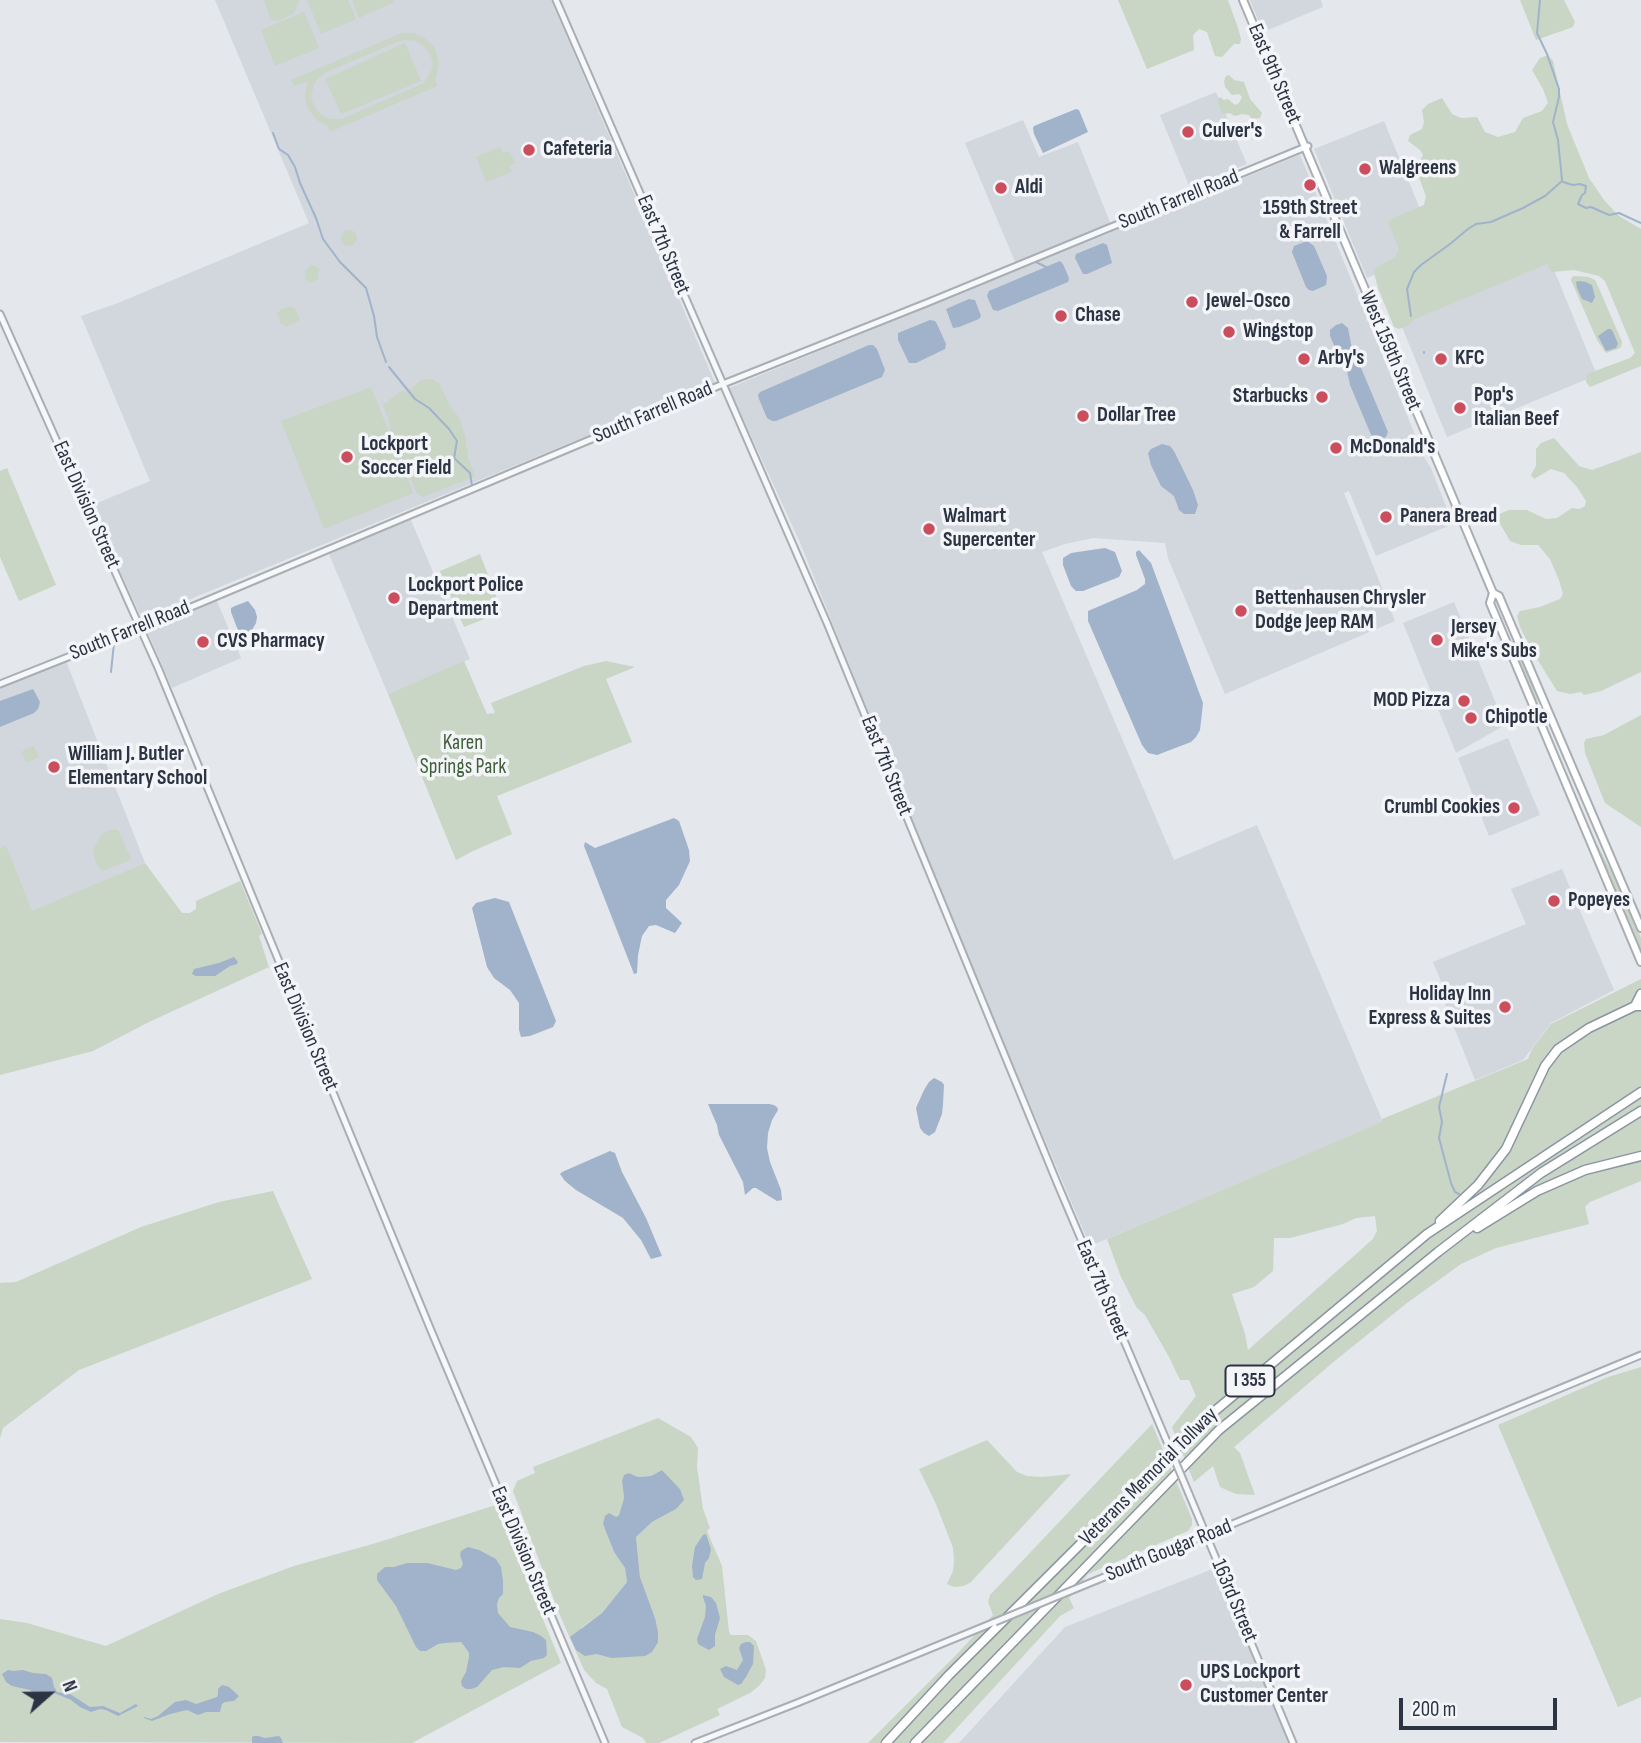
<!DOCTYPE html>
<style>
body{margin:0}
#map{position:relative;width:1641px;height:1743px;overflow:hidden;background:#e4e7eb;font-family:"Sofia Sans Condensed",sans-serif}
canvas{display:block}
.north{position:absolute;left:14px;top:1659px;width:70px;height:70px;-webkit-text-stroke:5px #f4f5f8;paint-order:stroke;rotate:69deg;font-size:19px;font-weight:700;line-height:28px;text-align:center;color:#2c3443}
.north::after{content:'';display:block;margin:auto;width:24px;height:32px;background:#2c3443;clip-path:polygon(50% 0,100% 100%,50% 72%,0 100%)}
.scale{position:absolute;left:1399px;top:1698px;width:158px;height:32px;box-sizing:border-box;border:4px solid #2c3443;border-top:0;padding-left:9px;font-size:21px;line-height:24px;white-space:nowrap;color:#2c3443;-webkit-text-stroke:5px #f4f5f8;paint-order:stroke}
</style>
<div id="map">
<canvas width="1641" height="1743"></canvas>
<div class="north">N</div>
<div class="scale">200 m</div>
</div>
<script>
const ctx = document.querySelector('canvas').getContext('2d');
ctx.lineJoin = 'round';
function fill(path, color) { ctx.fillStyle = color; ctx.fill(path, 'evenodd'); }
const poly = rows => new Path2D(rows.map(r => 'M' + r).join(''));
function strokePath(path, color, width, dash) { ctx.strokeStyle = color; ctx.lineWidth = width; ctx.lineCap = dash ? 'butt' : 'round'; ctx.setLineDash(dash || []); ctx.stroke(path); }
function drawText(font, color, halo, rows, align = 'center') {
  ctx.font = font + ' "Sofia Sans Condensed",sans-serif'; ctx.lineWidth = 7; ctx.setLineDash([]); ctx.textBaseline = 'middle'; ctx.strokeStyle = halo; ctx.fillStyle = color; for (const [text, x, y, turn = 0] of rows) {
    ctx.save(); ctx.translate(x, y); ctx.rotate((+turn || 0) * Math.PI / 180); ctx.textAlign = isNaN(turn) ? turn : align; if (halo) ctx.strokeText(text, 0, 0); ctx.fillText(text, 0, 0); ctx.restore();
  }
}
const built = poly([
 [215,0,551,0,715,383,142,619,90,506,150,481,81,316,118,303,309,223],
 [1250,0,1321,0,1323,7,1263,32],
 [1216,92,1247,164,1190,188,1160,115],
 [1023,120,1039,157,1078,142,1111,225,1016,264,965,143],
 [1384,121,1420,209,1409,261,1367,278,1314,149],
 [1300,155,1425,459,1431,468,1453,524,1376,556,1349,491,1344,493,1395,621,1225,694,1168,558,1165,543,1093,538,1065,544,1042,552,1174,860,1257,825,1383,1122,1090,1246,964,949,799,540,729,388],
 [1550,260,1597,375,1447,437,1400,322],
 [410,518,470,659,388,694,329,554],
 [216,599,241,658,172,688,146,628],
 [1454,602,1505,725,1456,753,1403,623],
 [66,661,145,863,32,912,6,846,0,848,0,688],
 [1508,738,1540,815,1489,836,1458,758],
 [1562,869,1614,990,1551,1023,1523,1060,1475,1080,1444,1002,1442,984,1433,962,1526,924,1511,889],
 [1215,1568,1289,1743,959,1743,1065,1627]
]);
const green = poly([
 [264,0,298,0,299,2,294,13,279,21,271,20],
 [307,0,348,0,356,19,321,34],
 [352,0,393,0,394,2,359,18],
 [1118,0,1228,0,1238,28,1241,39,1240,44,1234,44,1222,57,1215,56,1207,32,1199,29,1193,35,1194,50,1147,69],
 [1520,0,1564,0,1575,22,1573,27,1536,40],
 [304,12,319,48,275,66,261,30],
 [402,33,413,33,423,37,435,48,439,64,435,81,437,86,330,132,327,125,317,120,307,107,305,97,308,81,294,86,291,80],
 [407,40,416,41,423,45,431,56,433,64,431,72,424,83,342,119,329,119,318,112,313,104,311,96,314,84,319,77,327,72,399,41],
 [405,43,421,81,341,114,325,79],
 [1548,55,1553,61,1567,124,1589,178,1604,200,1619,216,1641,229,1641,366,1590,387,1586,382,1587,374,1630,358,1635,353,1605,281,1599,276,1574,270,1552,272,1547,264,1415,319,1407,326,1399,329,1394,327,1378,288,1374,273,1376,268,1395,257,1399,249,1388,222,1396,217,1424,205,1426,196,1415,167,1415,163,1421,159,1423,155,1420,150,1408,141,1410,135,1422,129,1424,122,1422,110,1428,104,1442,98,1452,114,1461,118,1477,117,1485,132,1498,137,1515,132,1523,118,1542,111,1548,103,1543,89,1532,70,1540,58],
 [1229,75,1234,80,1244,82,1250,99,1262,113,1260,118,1252,119,1249,115,1242,114,1235,116,1229,113,1222,114,1217,100,1220,97,1224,100,1228,99,1235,105,1239,103,1242,97,1239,94,1232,95,1225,87,1224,81,1226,76],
 [500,147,503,153,509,151,515,163,509,166,511,172,486,182,476,157],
 '341 238a8 8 0 1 1 16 0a8 8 0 1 1-16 0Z',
 [311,265,316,266,319,270,318,279,311,283,306,281,305,276,306,270],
 [1575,276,1589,277,1595,280,1598,286,1622,342,1621,347,1618,349,1606,353,1597,340,1571,280,1572,277],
 [291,307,295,308,300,320,287,327,281,324,277,313,282,309],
 [432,379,439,383,450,406,455,412,460,420,465,436,468,458,475,476,423,497,417,493,402,459,391,434,389,421,383,405,400,392,411,389,421,380],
 [371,387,413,493,324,529,281,421],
 [1554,438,1579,466,1592,470,1641,452,1641,672,1601,691,1584,695,1581,692,1570,694,1557,691,1534,654,1520,627,1517,616,1520,611,1540,607,1560,599,1563,594,1559,580,1550,559,1538,545,1521,545,1510,541,1498,520,1499,514,1509,510,1527,510,1546,519,1557,518,1572,508,1579,509,1585,506,1586,501,1577,487,1564,473,1551,469,1534,479,1531,475,1536,466,1536,449,1541,443],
 [7,468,56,585,19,601,0,557,0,471],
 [480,554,502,612,464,627,440,571],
 [1513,640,1515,641,1531,679,1537,696,1538,706,1511,642],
 [464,661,487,714,495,713,491,703,584,666,606,661,635,667,606,679,632,742,497,796,512,834,473,851,456,860,388,694],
 [1641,715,1641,827,1605,803,1585,753,1584,743,1586,739,1604,735],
 [33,746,39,757,27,763,21,752],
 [1587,825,1618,884,1641,938,1641,953],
 [110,830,118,830,131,859,128,861,102,871,96,863,93,851,100,836],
 [6,845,32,911,145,863,182,913,190,913,196,909,196,901,240,881,262,934,259,936,269,967,149,1022,93,1051,0,1075,0,848],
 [1641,979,1641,1181,1590,1202,1585,1207,1589,1224,1496,1248,1461,1264,1407,1303,1337,1359,1234,1447,1240,1453,1255,1495,1236,1494,1220,1487,1213,1466,1194,1482,1172,1427,1196,1396,1189,1380,1180,1380,1169,1357,1145,1315,1137,1308,1121,1277,1107,1239,1382,1122,1382,1119,1528,1059,1532,1049,1551,1024],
 [1375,1216,1377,1231,1373,1239,1248,1350,1245,1334,1232,1294,1254,1287,1273,1271,1274,1238,1290,1238,1343,1224,1356,1218],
 [273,1191,312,1279,79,1370,3,1428,0,1438,0,1283,16,1282,141,1227,219,1202],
 [1641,1367,1641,1697,1618,1707,1498,1425,1608,1377],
 [658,1418,691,1437,698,1448,697,1467,703,1509,710,1528,707,1531,722,1566,729,1632,731,1635,748,1635,756,1641,766,1670,765,1678,759,1686,750,1693,717,1709,720,1715,659,1743,646,1743,643,1738,622,1727,607,1689,596,1683,584,1670,559,1613,513,1491,517,1481,535,1473,533,1467],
 [662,1470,680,1489,676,1509,652,1522,636,1537,640,1577,655,1618,611,1658,596,1654,581,1628,602,1613,627,1582,625,1568,614,1552,603,1524,619,1515,624,1498,622,1481,629,1473,638,1477,651,1476],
 [1152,1424,1192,1519,1192,1525,1188,1531,1088,1574,1069,1598,1074,1608,1060,1616,943,1743,868,1743,958,1653,993,1615,988,1602,990,1595],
 [987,1440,1017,1472,1027,1476,1043,1477,1071,1474,971,1582,964,1586,954,1587,947,1584,953,1571,954,1561,953,1548,936,1504,919,1469],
 [496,1505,561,1663,412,1743,0,1742,0,1619,27,1623,106,1646,218,1594,294,1566,376,1543]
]);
const water = poly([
 [1076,109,1079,110,1088,132,1043,153,1034,134,1033,128,1034,126],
 [1307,241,1314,246,1327,276,1326,285,1313,291,1309,290,1306,287,1292,252,1294,246],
 [1103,243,1107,245,1112,263,1087,274,1083,274,1075,258,1076,254],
 [1060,261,1063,264,1069,278,1068,282,998,311,993,310,987,296,989,291],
 [1578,281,1586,282,1592,285,1595,297,1592,303,1582,299,1577,288,1576,282],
 [969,299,975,300,981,316,979,319,959,327,953,328,946,309],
 [930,320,935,321,937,324,946,344,945,349,916,363,909,363,898,340,898,333],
 [1342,323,1348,328,1351,344,1388,432,1386,437,1378,441,1374,440,1372,437,1350,385,1347,371,1342,364,1330,336,1330,330,1336,325],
 [1608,329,1611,329,1613,332,1618,344,1616,348,1606,351,1598,336],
 [869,345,873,345,877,349,885,370,882,377,776,421,772,421,767,418,759,399,758,395,760,392],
 [1162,444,1170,446,1174,451,1193,490,1198,505,1195,514,1184,514,1179,510,1174,496,1161,486,1151,465,1148,453,1151,449],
 [1105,548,1115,552,1122,571,1119,577,1083,591,1076,591,1071,586,1063,565,1063,558,1071,553],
 [1139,550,1151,563,1203,703,1200,730,1196,737,1191,742,1157,755,1148,753,1142,745,1088,621,1088,611,1137,590,1145,584,1145,579,1136,555,1136,552],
 [248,601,255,610,257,617,256,623,252,630,244,635,239,633,231,612,231,608,235,606],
 [33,689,40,702,38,709,34,713,0,727,0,701],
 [674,818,679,821,689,850,690,861,679,885,666,900,666,908,682,923,675,933,656,925,649,926,642,936,638,955,637,973,634,974,584,846,585,842,595,848],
 [495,898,509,902,556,1021,553,1027,530,1036,521,1037,519,1030,519,1003,510,990,494,978,487,967,472,908,476,903],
 [234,957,238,962,237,964,230,966,215,976,196,976,192,974,194,969,219,963],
 [934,1078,942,1082,944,1085,943,1104,942,1114,935,1132,929,1136,924,1133,920,1128,916,1108,924,1090,929,1082],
 [708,1104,769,1104,774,1105,777,1107,778,1110,772,1120,768,1133,767,1148,770,1162,781,1190,782,1200,777,1201,756,1188,753,1188,745,1195,743,1182,719,1135,717,1125],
 [610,1151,615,1153,622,1172,646,1218,662,1256,651,1259,641,1240,623,1218,576,1190,565,1181,560,1174,562,1172],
 [662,1470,680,1489,684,1500,676,1509,652,1522,636,1537,640,1577,655,1618,658,1632,658,1642,652,1652,645,1656,611,1658,596,1654,585,1656,576,1650,570,1637,602,1613,627,1582,625,1568,614,1552,603,1524,605,1516,609,1513,616,1517,619,1515,624,1498,622,1481,624,1475,629,1473,638,1477,651,1476],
 [706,1534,711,1549,709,1558,705,1563,702,1579,696,1580,693,1577,692,1566,695,1547,703,1535],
 [468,1547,479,1550,496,1559,501,1567,503,1581,503,1594,499,1598,497,1604,498,1613,510,1627,533,1632,541,1636,546,1640,547,1655,544,1658,531,1661,520,1668,504,1667,492,1670,477,1687,471,1689,466,1689,462,1686,461,1681,466,1672,469,1657,469,1653,465,1647,461,1642,444,1643,438,1644,426,1651,420,1651,416,1647,396,1606,377,1580,377,1574,385,1567,394,1567,407,1563,427,1563,456,1570,461,1568,463,1564,460,1555,461,1551],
 [703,1595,711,1597,716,1603,720,1618,715,1635,715,1646,709,1650,698,1644,697,1639,705,1617,706,1606,703,1597],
 [746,1642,750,1642,754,1646,753,1664,746,1677,741,1684,738,1685,724,1677,720,1669,726,1666,737,1670,743,1660,739,1648,741,1644],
 [8,1670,13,1671,23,1670,33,1673,46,1674,52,1678,54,1687,57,1692,70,1694,90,1707,103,1706,120,1713,134,1705,136,1704,138,1706,118,1716,106,1710,100,1709,91,1712,80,1707,71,1700,54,1693,43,1697,37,1698,30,1690,12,1686,6,1682,2,1674],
 [222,1685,229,1687,239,1696,234,1701,225,1702,222,1704,220,1712,206,1712,198,1715,187,1710,170,1714,152,1721,144,1718,144,1717,151,1719,158,1716,175,1702,186,1700,196,1704,217,1697,218,1695,218,1689],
 [254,1736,258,1736,265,1738,279,1736,281,1738,283,1743,252,1743,252,1737]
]);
const stream = poly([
 [1540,0,1537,33,1547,54,1559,89,1559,97,1553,122,1558,140,1562,180],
 [273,133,279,149,288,155,295,167,300,183,316,218,323,239,340,262,366,288,374,316,377,337,386,362],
 [1563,182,1573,185,1580,184,1586,186,1585,193,1582,195,1578,204,1586,208,1591,207,1609,215,1619,213,1641,223],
 [1036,262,1048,268],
 [1411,316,1407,289,1414,272,1421,265,1450,244,1468,229,1476,224,1491,222,1523,208,1545,196,1562,181],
 [1424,352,1424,353],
 [389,367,415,399,429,408,449,429,457,441,454,458,470,473,472,486],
 [111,672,114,643],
 [1447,1074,1439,1107,1442,1122,1439,1138,1451,1183,1455,1192,1459,1194]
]);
const tertiary = poly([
 [556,0,827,623,1058,1185,1165,1437],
 [0,314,159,670,430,1328,605,1743],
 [0,684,141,628,723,384,929,302,1308,146],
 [1189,1494,1293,1743],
 [1097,1580,1641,1355],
 [695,1743,797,1703,995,1622]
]);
const secondary = poly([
 [1243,0,1493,593,1499,596,1504,608,1641,928],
 [1493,593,1490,603,1641,962]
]);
const motorway = poly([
 [1635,1006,1641,994],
 [1440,1221,1478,1185,1506,1149,1545,1066,1558,1049,1589,1028,1635,1006,1641,1006],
 [1477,1228,1537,1191,1585,1170,1641,1156],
 [886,1743,949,1675,1210,1415,1427,1234,1641,1092],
 [915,1743,1219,1430,1438,1252,1541,1173,1641,1111]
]);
const tertiaryBridge = poly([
 [1165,1437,1189,1494],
 [995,1622,1097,1580]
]);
const markers = [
 [1188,132,7,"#cc4e5d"],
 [529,150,7,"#cc4e5d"],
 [1365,169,7,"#cc4e5d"],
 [1310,185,7,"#cc4e5d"],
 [1001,188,7,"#cc4e5d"],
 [1192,302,7,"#cc4e5d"],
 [1061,316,7,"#cc4e5d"],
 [1229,332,7,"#cc4e5d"],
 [1304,359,7,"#cc4e5d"],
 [1441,359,7,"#cc4e5d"],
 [1322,397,7,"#cc4e5d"],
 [1460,408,7,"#cc4e5d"],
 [1083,416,7,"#cc4e5d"],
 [1336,448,7,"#cc4e5d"],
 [347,457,7,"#cc4e5d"],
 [1386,517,7,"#cc4e5d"],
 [929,529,7,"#cc4e5d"],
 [394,598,7,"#cc4e5d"],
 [1241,611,7,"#cc4e5d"],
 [1437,640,7,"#cc4e5d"],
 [203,642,7,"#cc4e5d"],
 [1464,701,7,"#cc4e5d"],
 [1471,718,7,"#cc4e5d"],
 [54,767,7,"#cc4e5d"],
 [1514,808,7,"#cc4e5d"],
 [1554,901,7,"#cc4e5d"],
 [1505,1007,7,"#cc4e5d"],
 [1186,1685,7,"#cc4e5d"]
];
const shields = [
 [1250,1381,49]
];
const shieldNames = [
 ["I 355",1250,1381]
];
const streetNames = [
 ["East 9th Street",1274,74,67],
 ["South Farrell Road",1179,200,-22],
 ["East 7th Street",663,245,67],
 ["West 159th Street",1390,351,67],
 ["South Farrell Road",653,413,-23],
 ["East Division Street",86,505,66],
 ["South Farrell Road",130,631,-22],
 ["East 7th Street",886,766,68],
 ["East Division Street",305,1027,67],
 ["East 7th Street",1102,1290,67],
 ["Veterans Memorial Tollway",1149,1477,-45],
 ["East Division Street",523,1551,67],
 ["South Gougar Road",1169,1551,-22],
 ["163rd Street",1234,1601,67]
];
const poiNames = [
 ["Culver's",1202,132],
 ["Cafeteria",543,150],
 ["Walgreens",1379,169],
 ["Aldi",1015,188],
 ["159th Street",1310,209,"center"],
 ["& Farrell",1310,233,"center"],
 ["Jewel-Osco",1206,302],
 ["Chase",1075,316],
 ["Wingstop",1243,332],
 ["Arby's",1318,359],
 ["KFC",1455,359],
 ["Pop's",1474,396],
 ["Italian Beef",1474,420],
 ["Starbucks",1308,397,"right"],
 ["Dollar Tree",1097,416],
 ["Lockport",361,445],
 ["Soccer Field",361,469],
 ["McDonald's",1350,448],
 ["Walmart",943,517],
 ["Supercenter",943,541],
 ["Panera Bread",1400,517],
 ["Lockport Police",408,586],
 ["Department",408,610],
 ["Bettenhausen Chrysler",1255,599],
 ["Dodge Jeep RAM",1255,623],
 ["Jersey",1451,628],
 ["Mike's Subs",1451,652],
 ["CVS Pharmacy",217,642],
 ["MOD Pizza",1450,701,"right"],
 ["Chipotle",1485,718],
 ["William J. Butler",68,755],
 ["Elementary School",68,779],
 ["Crumbl Cookies",1500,808,"right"],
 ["Popeyes",1568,901],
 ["Holiday Inn",1491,995,"right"],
 ["Express & Suites",1491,1019,"right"],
 ["UPS Lockport",1200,1673],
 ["Customer Center",1200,1697]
];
const parkNames = [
 ["Karen",463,744],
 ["Springs Park",463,768]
];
fill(built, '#d2d6dd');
fill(green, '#c9d5c5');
fill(water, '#a0b3ca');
strokePath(stream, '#a0b3ca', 2);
strokePath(tertiary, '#a9aeb5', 9);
strokePath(secondary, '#a9aeb5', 10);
strokePath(motorway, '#8b94a2', 11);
strokePath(tertiary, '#f7f8fa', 5);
strokePath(secondary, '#fff', 6);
strokePath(motorway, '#fff', 8);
strokePath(tertiaryBridge, '#a9aeb5', 9, []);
strokePath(tertiaryBridge, '#f7f8fa', 5);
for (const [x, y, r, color] of markers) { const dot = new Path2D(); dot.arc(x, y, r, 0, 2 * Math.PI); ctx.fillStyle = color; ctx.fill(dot); strokePath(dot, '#f4f5f8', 2.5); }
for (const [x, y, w] of shields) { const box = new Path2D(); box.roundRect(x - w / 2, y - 15.5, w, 31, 5); ctx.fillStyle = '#f4f5f8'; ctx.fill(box); strokePath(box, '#2c3443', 2); }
drawText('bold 19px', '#2c3443', null, shieldNames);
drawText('21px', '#2c3443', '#f4f5f8', streetNames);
drawText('bold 21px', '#2c3443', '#f4f5f8', poiNames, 'left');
drawText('21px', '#3f5f39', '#f4f5f8', parkNames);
</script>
